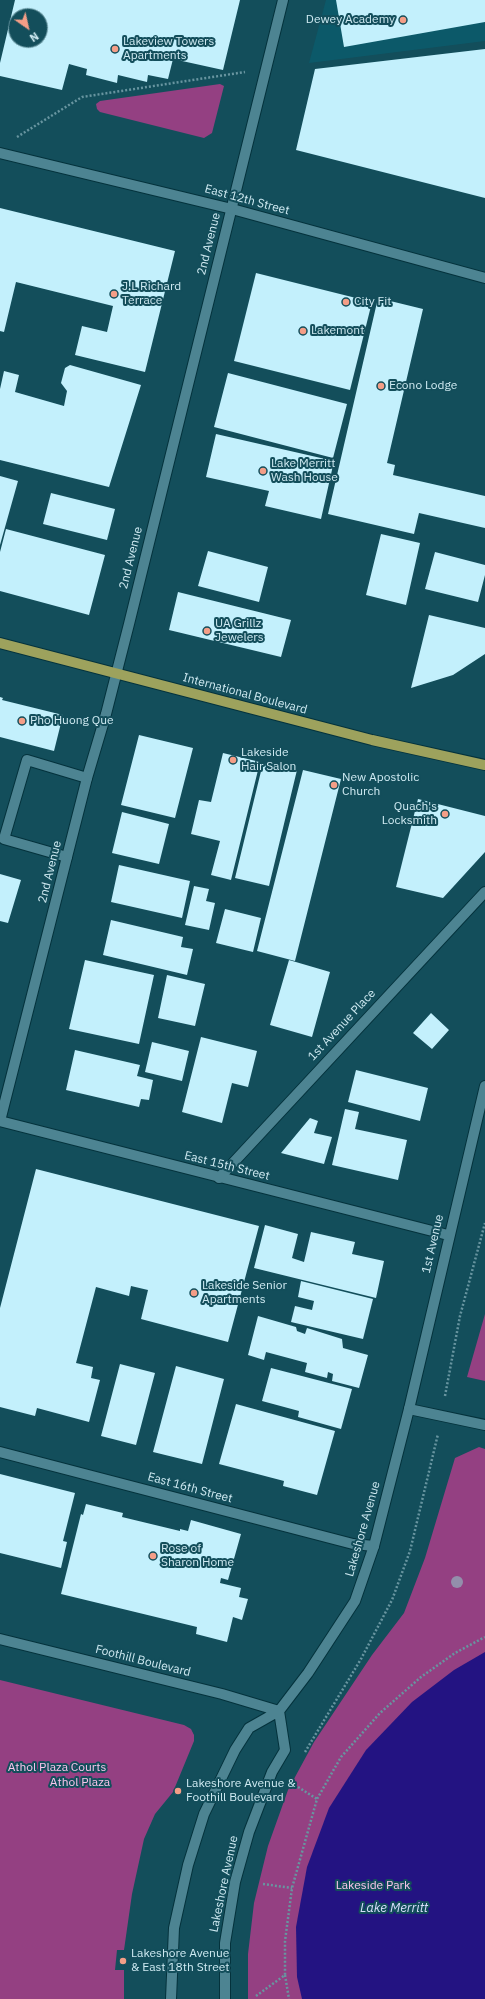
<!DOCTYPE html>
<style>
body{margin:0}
#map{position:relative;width:485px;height:1999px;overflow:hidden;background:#134e5b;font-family:"IBM Plex Sans",sans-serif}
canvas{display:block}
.north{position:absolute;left:8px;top:8px;width:40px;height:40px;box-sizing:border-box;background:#134e5b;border:1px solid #5e8c97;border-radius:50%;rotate:146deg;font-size:11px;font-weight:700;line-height:16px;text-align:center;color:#cfeaf2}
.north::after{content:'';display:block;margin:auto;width:14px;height:18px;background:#f49e87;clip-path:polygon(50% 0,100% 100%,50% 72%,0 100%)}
</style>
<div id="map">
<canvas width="485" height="1999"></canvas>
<div class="north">N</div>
</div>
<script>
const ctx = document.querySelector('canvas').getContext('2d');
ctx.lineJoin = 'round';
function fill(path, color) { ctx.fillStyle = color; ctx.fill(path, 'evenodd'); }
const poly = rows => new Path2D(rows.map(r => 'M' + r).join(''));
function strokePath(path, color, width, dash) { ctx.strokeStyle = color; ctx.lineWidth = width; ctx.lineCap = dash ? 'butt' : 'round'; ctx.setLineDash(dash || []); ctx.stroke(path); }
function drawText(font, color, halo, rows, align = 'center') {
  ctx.font = font + ' "IBM Plex Sans",sans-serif'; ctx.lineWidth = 4; ctx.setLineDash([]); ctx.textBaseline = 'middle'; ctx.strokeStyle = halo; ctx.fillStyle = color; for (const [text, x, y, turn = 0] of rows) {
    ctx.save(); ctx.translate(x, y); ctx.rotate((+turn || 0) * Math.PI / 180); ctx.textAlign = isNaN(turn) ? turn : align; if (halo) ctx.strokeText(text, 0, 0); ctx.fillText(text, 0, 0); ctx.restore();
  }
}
const built = poly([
 [326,0,485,0,485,41,309,63]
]);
const green = poly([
 [220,84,224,86,212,133,204,138,100,112,97,109,96,104,100,101],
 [485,1314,485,1381,467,1377],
 [479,1447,485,1449,485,1999,248,1999,248,1954,254,1903,268,1846,288,1790,314,1742,372,1655,404,1613,425,1558,455,1458],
 [0,1680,184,1725,191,1729,194,1735,194,1741,173,1792,155,1814,144,1839,132,1894,124,1950,117,1950,115,1970,124,1970,124,1999,0,1999]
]);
const water = poly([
 [485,1652,485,1999,302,1999,297,1977,296,1927,307,1867,329,1808,366,1750,412,1702,454,1670]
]);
const building = poly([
 [15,0,240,0,223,70,173,59,168,79,148,75,147,82,118,75,117,83,86,75,87,69,69,64,62,90,0,76,0,63],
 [16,16,40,16,40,40,16,40],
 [336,0,485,0,485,22,344,47],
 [485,49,485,198,296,150,315,69],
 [0,208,175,251,145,372,75,355,82,326,107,332,113,306,16,282,4,332,0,331],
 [256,273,372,302,350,390,234,361],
 [378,298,423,309,387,463,395,465,393,475,485,496,485,528,419,513,414,534,328,514],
 [70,365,141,385,109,487,0,460,0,389,4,371,19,375,15,392,64,406,67,391,61,383,65,368],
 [228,373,347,404,333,458,214,427],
 [216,434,334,461,321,519,265,506,269,491,206,477],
 [0,476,18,481,0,545],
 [51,493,115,509,107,540,43,524],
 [6,529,105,555,89,615,0,591,0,552],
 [381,534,420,543,406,605,366,595],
 [208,551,268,567,259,602,198,586],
 [435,552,485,565,485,575,478,602,425,589],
 [178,592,291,620,281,657,169,630],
 [429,615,485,628,485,654,453,675,411,688],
 [0,697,3,698,2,700,63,715,54,751,0,737],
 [139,735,193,748,175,818,121,805],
 [223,753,260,762,231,880,211,875,220,841,191,834,199,800,211,802],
 [263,763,297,770,269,886,235,878],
 [303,770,341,779,295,961,257,951],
 [418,799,485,816,485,852,443,898,396,887],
 [122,812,169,824,159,864,112,853],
 [119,865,190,881,182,918,111,902],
 [0,874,21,880,8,923,0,921],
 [194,886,209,889,206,901,215,903,209,930,185,925],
 [225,909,261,918,253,952,216,943],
 [111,920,183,937,181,947,193,949,187,975,103,955],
 [85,960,154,975,139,1044,69,1029],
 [289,960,330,972,312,1037,270,1025],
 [167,975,205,984,195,1026,158,1018],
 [431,1013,449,1030,432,1049,413,1033],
 [201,1037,257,1051,248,1087,232,1083,222,1123,182,1112],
 [152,1042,189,1051,182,1081,145,1072],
 [75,1050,140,1065,137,1076,153,1080,149,1100,141,1099,139,1107,66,1090],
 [356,1070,428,1088,420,1121,348,1102],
 [345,1109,359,1112,355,1129,407,1140,398,1180,332,1165],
 [310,1118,318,1121,314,1133,332,1137,324,1164,281,1153],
 [36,1169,259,1226,228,1342,141,1319,148,1290,131,1286,129,1296,96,1287,76,1363,93,1367,91,1378,100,1380,89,1422,37,1408,35,1416,0,1407,0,1308],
 [265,1225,298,1234,292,1258,304,1262,311,1232,355,1242,352,1254,384,1261,376,1298,254,1268],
 [301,1281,373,1299,363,1339,291,1322,295,1306,312,1310,314,1301,298,1297],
 [258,1316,296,1327,297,1331,305,1334,307,1328,342,1339,343,1348,368,1355,359,1388,332,1381,333,1374,328,1372,327,1378,305,1372,307,1363,266,1352,264,1360,248,1355],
 [120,1364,155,1373,136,1445,101,1436],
 [176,1366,224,1379,202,1464,153,1452],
 [271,1368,352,1389,341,1429,298,1417,299,1411,262,1401],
 [236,1404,335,1431,317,1495,283,1486,284,1481,219,1464],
 [0,1474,75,1493,63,1541,67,1542,61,1568,0,1553],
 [86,1504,123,1513,122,1517,180,1531,180,1529,188,1531,191,1520,241,1534,228,1580,221,1578,220,1583,241,1588,239,1597,248,1599,242,1620,233,1617,227,1642,196,1634,197,1627,61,1594,81,1514,83,1515]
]);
const path = poly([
 [17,137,82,97,245,72],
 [445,1396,460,1316,485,1223],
 [305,1752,361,1659,392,1600,410,1551,438,1434],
 [298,1787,317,1799],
 [263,1884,292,1888],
 [285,1975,289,1999],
 [256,1996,285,1975,285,1941,292,1888,317,1799,341,1757,380,1713,421,1677,455,1653,485,1637]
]);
const service = poly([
 [67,857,4,839,27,760,87,778]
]);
const minor = poly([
 [0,1121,87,778,106,714,129,624,283,0],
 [219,1178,485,892],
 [409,1409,485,1425],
 [0,1452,353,1544,374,1546]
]);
const secondary = poly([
 [0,153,232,209,485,278],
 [0,1121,448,1235],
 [0,1639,222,1694,279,1711],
 [171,1999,174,1928,188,1865,204,1814,235,1750,249,1728,279,1711,308,1673,355,1601,374,1546,409,1409,485,1086],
 [225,1999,225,1943,235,1882,249,1832,272,1772,285,1750,279,1711]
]);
const primary = poly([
 [0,643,372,740,485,765]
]);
const trees = [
 [457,1582]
];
const markers = [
 [403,20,4,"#f49e87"],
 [115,49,4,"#f49e87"],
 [114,294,4,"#f49e87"],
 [346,302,4,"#f49e87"],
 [303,331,4,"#f49e87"],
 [381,386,4,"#f49e87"],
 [263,471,4,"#f49e87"],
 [207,631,4,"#f49e87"],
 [22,721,4,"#f49e87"],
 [233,760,4,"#f49e87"],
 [334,785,4,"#f49e87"],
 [445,814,4,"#f49e87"],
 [194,1293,4,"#f49e87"],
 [153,1556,4,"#f49e87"],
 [178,1791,4,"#f49e87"],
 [123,1961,4,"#f49e87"]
];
const poiNames = [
 ["Dewey Academy",395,20,"right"],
 ["Lakeview Towers",123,42],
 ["Apartments",123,56],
 ["J.L Richard",122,287],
 ["Terrace",122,301],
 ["City Fit",354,302],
 ["Lakemont",311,331],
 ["Econo Lodge",389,386],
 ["Lake Merritt",271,464],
 ["Wash House",271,478],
 ["UA Grillz",215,624],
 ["Jewelers",215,638],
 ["Pho Huong Que",30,721],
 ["Lakeside",241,753],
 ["Hair Salon",241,767],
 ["New Apostolic",342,778],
 ["Church",342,792],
 ["Quach's",437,807,"right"],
 ["Locksmith",437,821,"right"],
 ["Lakeside Senior",202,1286],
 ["Apartments",202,1300],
 ["Rose of",161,1549],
 ["Sharon Home",161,1563],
 ["Lakeshore Avenue &",186,1784],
 ["Foothill Boulevard",186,1798],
 ["Lakeshore Avenue",131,1954],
 ["& East 18th Street",131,1968]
];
const streetNames = [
 ["East 12th Street",247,200,15],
 ["2nd Avenue",209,244,-76],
 ["2nd Avenue",131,558,-76],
 ["International Boulevard",245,694,15],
 ["2nd Avenue",50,872,-76],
 ["1st Avenue Place",342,1025,-47],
 ["East 15th Street",227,1166,14],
 ["1st Avenue",433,1244,-77],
 ["East 16th Street",190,1488,15],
 ["Lakeshore Avenue",363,1529,-74],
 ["Foothill Boulevard",143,1661,14],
 ["Lakeshore Avenue",224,1884,-78]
];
const parkNames = [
 ["Athol Plaza Courts",57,1768],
 ["Athol Plaza",80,1783],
 ["Lakeside Park",373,1886]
];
const waterNames = [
 ["Lake Merritt",394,1908]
];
fill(built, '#0c5969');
fill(green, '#944082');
fill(water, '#231382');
fill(building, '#c3f0fc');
strokePath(service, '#04323c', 12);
strokePath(minor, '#04323c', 12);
strokePath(secondary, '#04323c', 12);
strokePath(primary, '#04323c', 12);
strokePath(path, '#6895a0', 2.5, [2, 2]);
strokePath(service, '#4d8492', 10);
strokePath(minor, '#4d8492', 10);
strokePath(secondary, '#4d8492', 10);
strokePath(primary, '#9da25d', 10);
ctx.fillStyle = '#938fab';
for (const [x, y] of trees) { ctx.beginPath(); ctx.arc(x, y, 6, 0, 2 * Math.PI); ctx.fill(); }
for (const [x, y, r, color] of markers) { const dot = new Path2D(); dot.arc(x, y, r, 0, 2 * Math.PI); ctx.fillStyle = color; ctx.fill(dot); strokePath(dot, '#134e5b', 1.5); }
drawText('12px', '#cfeaf2', '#134e5b', poiNames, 'left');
drawText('12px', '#cfeaf2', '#134e5b', streetNames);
drawText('12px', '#fbc5ec', '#134e5b', parkNames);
drawText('italic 13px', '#d8defb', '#134e5b', waterNames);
</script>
